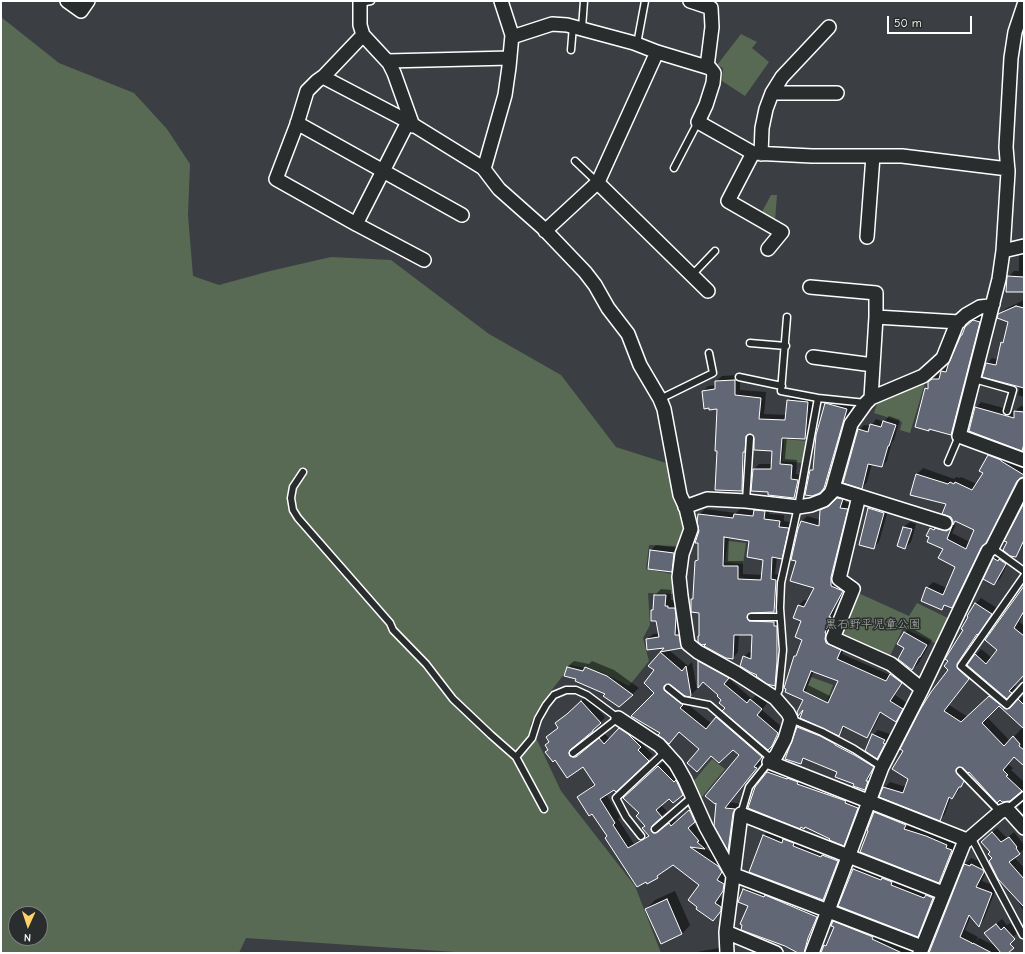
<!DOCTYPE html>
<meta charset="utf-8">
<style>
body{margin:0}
#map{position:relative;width:1025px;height:954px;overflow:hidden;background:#3b3e43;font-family:"Comic Neue",sans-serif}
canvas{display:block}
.frame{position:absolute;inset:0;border:2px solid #fff;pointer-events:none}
.north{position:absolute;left:8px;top:906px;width:40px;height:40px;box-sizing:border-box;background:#2a2d2e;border:1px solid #7f8182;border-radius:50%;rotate:183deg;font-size:11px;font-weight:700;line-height:16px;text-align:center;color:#fff}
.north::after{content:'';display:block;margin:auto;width:14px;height:18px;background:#ffd166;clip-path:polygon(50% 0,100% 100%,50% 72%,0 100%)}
.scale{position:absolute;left:887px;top:16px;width:85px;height:18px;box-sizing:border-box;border:2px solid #fff;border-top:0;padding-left:5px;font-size:12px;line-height:14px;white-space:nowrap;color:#fff;-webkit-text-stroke:3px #2a2d2e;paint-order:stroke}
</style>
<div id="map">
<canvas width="1025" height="954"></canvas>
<div class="frame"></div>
<div class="north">N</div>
<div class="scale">50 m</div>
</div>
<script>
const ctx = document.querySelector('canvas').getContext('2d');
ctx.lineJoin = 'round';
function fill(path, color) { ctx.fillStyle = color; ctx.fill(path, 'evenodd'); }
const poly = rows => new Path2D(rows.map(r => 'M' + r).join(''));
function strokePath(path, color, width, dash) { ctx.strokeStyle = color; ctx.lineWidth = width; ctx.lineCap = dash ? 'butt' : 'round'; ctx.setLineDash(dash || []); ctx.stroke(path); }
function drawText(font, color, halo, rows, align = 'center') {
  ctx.font = font + ' "Comic Neue","Klee One",sans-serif'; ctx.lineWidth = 3; ctx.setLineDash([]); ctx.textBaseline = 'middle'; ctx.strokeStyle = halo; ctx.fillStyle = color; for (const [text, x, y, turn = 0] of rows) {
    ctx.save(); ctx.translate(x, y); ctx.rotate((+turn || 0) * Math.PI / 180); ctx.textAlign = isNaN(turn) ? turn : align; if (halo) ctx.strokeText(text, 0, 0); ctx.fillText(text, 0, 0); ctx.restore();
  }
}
const green = poly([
 [1,17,59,63,134,93,167,129,190,164,188,215,193,276,219,285,270,271,331,257,391,260,489,334,561,375,616,447,666,463,676,502,681,511,684,526,677,546,649,545,646,569,672,574,673,594,648,593,650,625,643,638,649,661,629,686,601,672,571,665,541,704,530,725,561,791,635,886,661,953,470,953,246,938,239,953,1,953],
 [16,914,40,914,40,938,16,938],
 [741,34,757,42,752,48,769,62,745,96,722,81,723,68,717,65],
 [771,195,777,195,775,221,763,214,763,210],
 [923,379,925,383,910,433,900,430,902,422,874,413,878,401],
 [784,439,807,441,803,463,782,461],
 [728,541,746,543,743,564,725,562],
 [856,592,909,616,917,603,950,619,937,644,903,628,889,658,839,636],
 [811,677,833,685,827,701,805,693],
 [712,759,725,769,701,798,693,782]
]);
const shadow = poly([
 [1024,251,1024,291,1008,277,1014,271,1019,271,1019,256],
 [1024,300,1024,397,1018,395,1020,386,987,364,992,358,999,360,1002,343,1005,341,1010,321,999,315,1005,309],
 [979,315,985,317,956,428,951,434,926,389,929,386,929,383,938,374,941,374,942,371,947,366,949,366,971,322],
 [740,375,740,390,766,392,764,414,787,415,788,401,793,395,813,397,810,433,804,438,787,437,785,459,797,460,796,474,803,475,799,492,794,497,769,491,754,469,759,464,773,464,774,450,751,433,747,484,742,490,718,408,703,392,708,386,716,385,716,381,722,376],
 [833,397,853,403,831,481,819,492,811,470,814,467,826,404],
 [981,402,1015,411,1021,406,1024,406,1024,447,1021,449,976,408],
 [889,416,900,420,894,440,892,442,887,461,882,466,872,464,867,482,862,488,859,430,864,425,871,426,876,419,884,422],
 [994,450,1024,466,1024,476,1021,477,991,536,986,541,957,601,952,607,946,604,942,609,927,588,933,582,947,588,957,567,944,548,930,536,931,528,936,523,951,525,950,527,956,524,952,533,970,542,976,530,956,520,954,523,948,504,911,494,917,474,923,468,954,479,956,477,960,478,961,477,977,484,984,473,988,456],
 [844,493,847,494,845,502,852,504,836,571,847,586,834,611,835,612,829,627,845,645,842,654,890,675,896,669,907,677,895,695,907,703,901,715,896,721,882,712,872,731,867,736,846,726,839,735,806,707,795,656,798,653,803,639,803,621,794,617,799,605,804,600,808,601,816,588,797,560,802,521,807,516,820,520,821,510,827,505,836,501],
 [814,671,840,681,832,697,808,685],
 [874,503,889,507,879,542,873,548,868,509],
 [761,505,770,506,769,514,784,515,784,521,793,523,787,552,781,557,777,557,775,574,781,575,779,606,774,612,751,612,756,616,779,617,782,621,780,679,775,685,758,674,744,657,749,652,752,653,753,634,739,634,738,652,733,658,727,657,699,636,700,635,700,612,692,600,694,598,696,562,699,558,699,515,705,509,736,513,740,509,755,511],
 [729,537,750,540,764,559,763,575,743,574,743,561,728,561],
 [1024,505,1024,545,1018,551,1006,541],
 [910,522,916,524,911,542,905,548,898,545,904,527],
 [656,545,679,548,677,566,671,571,651,550],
 [1000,553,1010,559,1000,579,994,584,994,559],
 [1024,588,1024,613,1019,622,1024,626,1024,674,1014,685,1016,687,1005,699,1013,704,1016,703,1024,695,1024,765,1015,756,1008,764,1013,768,1011,770,1024,782,1024,788,1021,790,969,771,967,773,969,775,966,781,961,785,958,792,951,797,945,814,940,820,884,788,890,782,906,787,964,630,975,604,981,598,997,608,962,657,963,663,974,673,949,705,968,717,995,691,1001,695,1002,694,976,655,981,649,992,658,999,649],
 [999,704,1023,727,1010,741,987,717],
 [661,589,671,590,671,600,673,600,673,602,680,603,687,642,681,648,669,650,688,666,692,662,697,689,690,696,683,694,688,698,685,702,712,724,726,708,699,661,704,656,733,673,728,678,752,699,756,695,767,703,762,710,783,728,778,739,759,761,762,762,729,802,740,804,734,844,728,849,715,825,740,755,733,749,700,748,679,731,661,733,655,693,655,670,650,666,666,646,647,639,653,634,660,633,657,620,652,610,655,608,655,595],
 [910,627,932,640,918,664,912,669,905,647,899,644,905,633],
 [574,661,589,664,592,661,614,670,639,688,619,706,606,693,577,678,567,667],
 [587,696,605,717,593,731,574,745,573,747,575,751,579,752,582,751,605,734,610,739,625,724,646,741,642,744,653,755,614,788,606,794,620,817,618,819,634,844,650,834,641,813,630,792,664,761,680,777,688,789,682,794,669,798,661,805,667,811,657,820,656,824,659,828,663,828,675,819,677,821,695,806,700,816,693,823,703,835,702,836,710,843,705,848,723,860,727,866,722,874,729,878,728,884,720,897,726,902,726,904,718,914,701,885,673,864,657,877,608,836,592,812,578,797,595,783,583,766,549,750,550,741,547,737,558,727,556,723],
 [803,722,878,761,871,776,873,776,870,784,864,789,838,771,806,758,800,763,786,758,798,727],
 [878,730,890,734,888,738,889,739,883,752,877,757,873,735],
 [773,767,863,803,849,839,844,844,768,773],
 [1024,801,1024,815,1018,807],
 [880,807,952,840,951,842,957,845,945,876,939,882,875,812],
 [997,828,1007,838,1014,832,1024,845,1024,849,1014,857,1024,868,1024,911,1019,903,1021,902,993,858,987,837],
 [770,830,843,856,828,894,823,899,751,871,764,835],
 [971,858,976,860,978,859,989,864,989,865,982,881,997,887,984,919,979,925,971,916,965,930,978,937,976,941,979,938,998,947,991,928,1002,919,1007,925,1010,923,1018,932,1013,937,1006,953,930,953,965,864],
 [859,864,938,892,923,930,918,936,854,870],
 [749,884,822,911,806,953,801,953,749,905,744,890],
 [675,891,690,925,682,934,646,909,655,900],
 [839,916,910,944,915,953,822,953,824,946,829,941,835,926,833,922],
 [724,947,725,953,692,953]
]);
const building = poly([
 [1007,276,1024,277,1024,292,1006,292,1007,276],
 [1016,306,1024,308,1024,388,982,377,986,363,996,365,1001,342,1003,343,1008,322,997,318,998,314,1016,306],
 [973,320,980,322,951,435,929,429,929,431,915,427,925,388,928,389,928,382,932,379,939,379,941,371,946,372,948,365,961,335,962,335,965,327,973,320],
 [735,380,735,395,761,398,759,419,785,420,787,400,808,402,805,439,782,438,780,464,792,465,791,479,798,480,794,498,768,495,768,492,751,491,753,469,771,469,772,451,754,450,754,438,751,434,746,436,745,452,743,452,742,491,715,490,717,451,715,451,717,409,709,410,709,408,704,409,702,391,715,389,715,381,735,380],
 [825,403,847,409,824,488,820,493,812,496,805,495,810,470,813,470,816,435,825,403],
 [975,407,1014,418,1014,411,1024,412,1024,444,1022,451,969,431,975,407],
 [883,421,896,425,889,446,888,446,882,467,868,464,862,489,843,483,858,429,868,432,870,424,881,427,883,421],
 [988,455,1001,460,1001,461,1024,475,1024,477,1020,478,1017,481,986,543,981,548,952,608,944,605,942,610,921,601,926,587,943,595,955,567,938,558,943,549,927,542,929,537,926,536,930,528,934,530,935,528,946,531,950,529,952,526,947,539,966,549,974,530,955,521,953,525,953,521,951,517,942,514,946,504,910,495,916,474,948,484,950,482,954,484,955,482,972,490,983,473,979,471,988,455],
 [837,498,843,499,840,508,848,509,831,577,831,586,843,591,829,617,831,617,825,633,826,633,825,639,826,643,841,650,837,659,886,681,890,674,902,683,890,701,903,709,896,722,880,712,867,738,843,726,839,736,800,718,803,710,798,716,797,712,803,700,785,692,786,689,784,688,794,656,796,656,802,640,795,637,801,621,793,618,798,605,804,607,814,588,790,581,796,561,791,560,798,529,801,521,819,526,820,510,829,506,837,498],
 [811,671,838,681,828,703,803,691,811,671],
 [1024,503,1024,540,1016,557,1010,556,1003,550,1007,542,1004,541,1024,503],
 [868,508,884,513,874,549,859,545,868,508],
 [754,510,765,511,764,519,780,521,779,527,789,528,782,559,772,557,771,579,776,580,774,612,751,613,747,617,749,621,774,622,774,626,777,626,777,661,775,686,767,684,756,676,757,675,750,672,740,666,743,656,751,659,752,635,734,635,733,659,726,658,704,646,706,644,702,645,698,642,698,636,699,636,699,613,691,612,691,599,693,599,693,596,695,561,698,560,698,543,695,543,699,531,697,522,698,514,733,518,734,514,753,516,754,510],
 [724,537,749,541,747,557,763,560,761,580,738,579,738,566,723,566,724,537],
 [903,527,912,529,905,549,897,546,903,527],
 [650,550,674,553,672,572,648,569,650,550],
 [993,558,998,561,999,559,1006,564,994,585,983,579,993,558],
 [1024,586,1024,611,1014,628,1024,636,1024,675,1009,691,1012,693,1007,699,967,665,975,654,986,664,997,650,985,640,1024,586],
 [654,595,666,595,665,606,668,606,668,608,675,608,676,616,675,635,679,635,682,648,660,652,682,671,686,666,691,695,690,697,685,696,669,684,664,686,664,690,683,705,680,708,706,729,716,717,762,757,754,767,757,768,725,808,735,809,733,813,728,851,714,826,716,803,715,804,705,796,739,755,733,750,719,763,711,756,697,772,687,763,699,749,679,732,669,744,658,735,660,733,631,716,654,693,644,683,654,670,648,666,664,648,647,650,646,639,659,637,656,621,651,621,651,610,653,610,654,595],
 [975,603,992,614,978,635,977,634,957,664,958,669,969,679,944,711,961,722,989,696,1006,709,1010,708,1018,699,1024,705,1024,729,999,706,982,723,1004,746,1013,736,1020,744,1019,746,1024,750,1024,766,1014,757,1003,770,1008,775,1006,776,1022,791,1010,801,1002,802,1000,800,997,803,969,772,968,773,963,768,959,767,956,769,956,772,964,781,961,787,959,787,952,799,949,797,940,821,879,797,883,787,903,793,908,779,892,769,903,751,900,749,920,710,931,692,948,670,944,666,948,661,945,659,963,630,961,629,968,617,967,616,975,603],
 [904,632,927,645,920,657,919,657,912,670,898,659,904,648,897,644,904,632],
 [698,661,729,678,724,684,747,703,750,699,762,709,757,715,778,733,772,746,768,750,722,711,725,708,719,703,721,700,717,696,718,695,703,682,698,688,698,661],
 [567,667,583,671,585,667,607,676,633,695,619,707,603,696,605,694,575,681,576,679,564,676,567,667],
 [581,701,601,723,593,730,593,731,570,750,569,753,570,756,573,757,576,757,599,738,604,744,619,728,628,734,641,747,638,750,649,761,616,792,614,790,600,799,615,823,613,825,628,848,649,836,642,828,645,826,636,816,639,813,623,798,658,766,674,782,676,780,683,795,673,803,669,799,656,810,662,817,652,826,651,830,653,833,656,833,669,823,671,826,689,810,691,813,695,822,688,828,699,841,697,842,705,849,690,847,718,866,722,872,717,880,724,884,723,891,715,903,721,907,721,911,713,921,696,909,697,907,688,900,699,885,673,865,657,876,658,878,647,884,646,882,637,887,605,838,607,836,592,814,589,816,577,797,595,785,583,767,567,778,555,760,553,762,545,752,548,750,545,745,549,742,546,737,558,728,555,723,567,714,581,701],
 [797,727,820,736,835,744,835,745,856,756,874,767,866,781,868,781,865,790,853,786,854,784,835,777,837,772,803,758,801,764,785,759,797,727],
 [872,734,885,740,883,743,885,744,877,759,865,751,872,734],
 [767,772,787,779,787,778,798,782,797,784,846,801,845,803,858,808,844,846,829,840,830,839,805,827,804,829,801,827,800,829,748,808,755,787,767,772],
 [874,812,906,825,904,829,926,836,947,845,946,848,952,850,939,883,860,852,868,831,867,830,874,812],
 [992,832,1001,842,1009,837,1017,847,1016,848,1020,854,1009,862,1024,879,1024,907,998,879,989,861,992,858,988,854,990,852,981,842,992,832],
 [763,835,782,843,783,839,794,843,793,846,821,857,822,855,838,861,823,900,749,872,763,835],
 [964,864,970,866,971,864,983,870,984,872,976,887,992,893,979,927,969,915,960,937,972,943,972,944,973,943,992,953,929,953,964,864],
 [853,869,881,880,882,878,892,882,891,885,924,898,926,895,933,898,918,937,838,906,853,869],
 [743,889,764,897,765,895,817,917,808,938,804,953,798,953,785,946,741,930,742,925,740,924,748,906,738,902,743,889],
 [667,899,682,934,661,944,645,909,667,899],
 [833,921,873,937,872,939,902,953,821,953,824,945,826,946,834,927,831,926,833,921],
 [996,924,1001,930,1004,927,1015,939,1010,944,1014,948,1008,953,1001,953,984,933,996,924]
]);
const service = poly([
 [360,3,371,1],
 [582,28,584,1],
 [637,44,645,1],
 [571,50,573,26],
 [575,161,598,183],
 [674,168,698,122],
 [692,275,715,251],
 [787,317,781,391,818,398,866,403],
 [750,343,786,346],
 [739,377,782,386],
 [974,379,1013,390,1007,411],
 [660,399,713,373,709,353],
 [948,462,959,436],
 [303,472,293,487,291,498,293,510,298,518,390,623,393,630,426,664,453,699,491,735,516,757,544,809],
 [746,501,750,438],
 [992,548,1024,571],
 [1024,576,961,666,1007,705,1024,686],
 [751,617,780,617],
 [668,688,683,700,709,705,768,756,769,762,749,787,741,814],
 [775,698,779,690,783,650,780,608,781,583,799,502,818,398],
 [791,719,822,732,854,749,882,767],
 [516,757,532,738,538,719,546,705,554,695,566,690,576,690,587,695,618,718,573,753],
 [960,771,1000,812],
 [1007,809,1024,795],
 [655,829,692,797],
 [641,836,626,817,616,798,665,752],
 [971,837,993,879,1023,935]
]);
const minor = poly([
 [67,1,81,11,88,1],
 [360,1,360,25,363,35,389,63,394,73,413,126],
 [690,1,711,8,712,27,707,67],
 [1024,5,1015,32,1011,58,1006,147,1008,172,1003,251,999,279,959,436,1024,460],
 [363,35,324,76,317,81,307,91,297,124,276,179,356,224,424,260],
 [512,37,552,24,567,25,634,43,657,52,710,68,714,73,713,83,706,105,698,122,753,153,812,156,873,156],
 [387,61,510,58],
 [323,77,407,121,483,168,499,189,543,228,585,272,595,285,608,308,628,334,640,365,660,399,664,409,680,495,686,508,691,529,682,554,679,577,681,596,688,644,698,652,736,673,775,698,788,713,791,719,785,739,776,756,769,762,967,840],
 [772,93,837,93],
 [297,123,462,215],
 [753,153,728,201,782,232,768,249],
 [761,154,762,128,766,109,772,93,782,77,829,27],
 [484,169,505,95,509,67,512,35,501,1],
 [598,183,708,291],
 [356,224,408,122],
 [545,231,598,182,657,52],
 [867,237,873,156,902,156,1008,169],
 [1003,251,1024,246],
 [810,287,876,293,876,317],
 [813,357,873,365],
 [871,398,876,317,959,322],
 [833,488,945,523],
 [685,507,707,499,746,501,798,507,811,505,824,500,831,493,833,488,851,424,866,403,871,398,923,376,932,368,943,358,957,323,966,315,980,307,989,306,993,304],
 [922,689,988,551,992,548,1024,485],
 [618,718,659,745,676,764,685,780,706,827,732,874,922,947],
 [726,932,776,953],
 [727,953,726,932,741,814,943,893],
 [812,953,882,767,922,689,891,664,833,638,853,589,839,579,859,496],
 [920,953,964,843,1000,812,1007,809,1024,828]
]);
const parkNames = [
 ["黒石野平児童公園",873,625]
];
fill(green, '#586a53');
fill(shadow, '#0007');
fill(building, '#626775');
strokePath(building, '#fff', 1);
strokePath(service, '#fff', 9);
strokePath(minor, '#fff', 16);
strokePath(service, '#2a2d2e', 6);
strokePath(minor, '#2a2d2e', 13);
drawText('12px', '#acb4a9', '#2a2d2e', parkNames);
</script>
